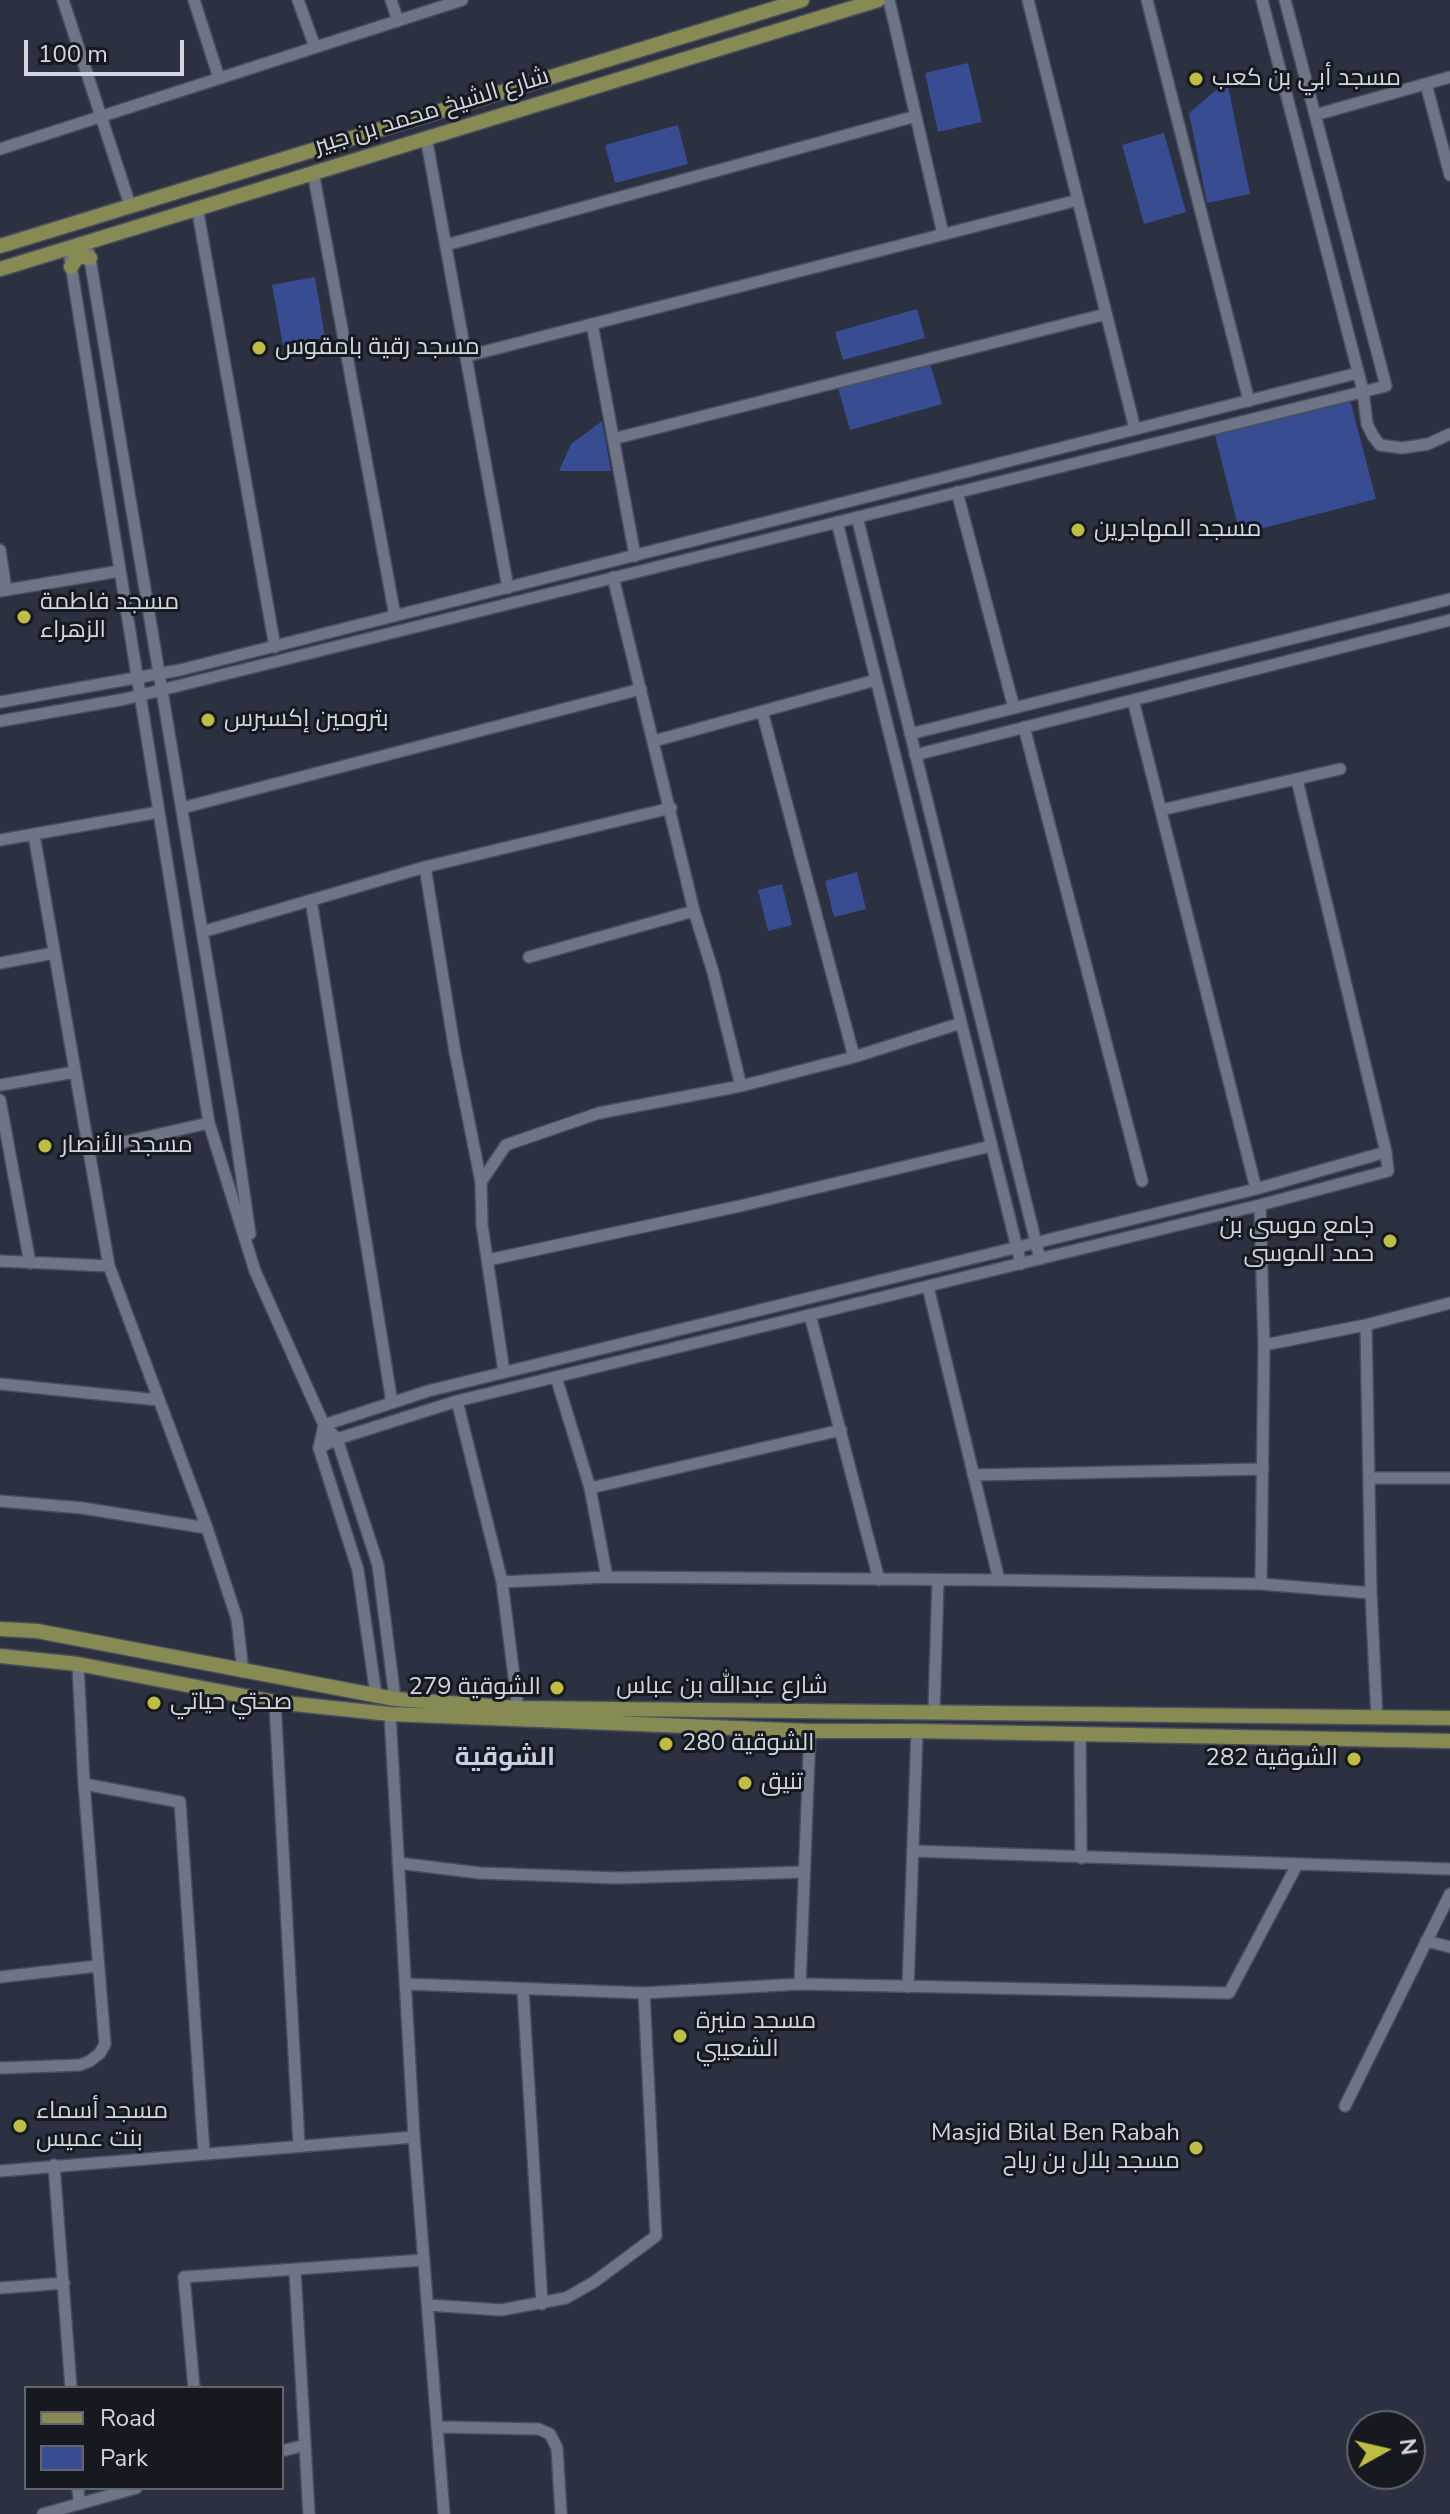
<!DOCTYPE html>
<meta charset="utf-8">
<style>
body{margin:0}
#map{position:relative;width:1450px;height:2514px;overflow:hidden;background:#2b3141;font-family:"Nunito Sans",sans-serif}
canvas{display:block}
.legend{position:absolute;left:24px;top:2386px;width:260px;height:104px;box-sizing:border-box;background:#161920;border:2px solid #61656d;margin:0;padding:10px 14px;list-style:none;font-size:24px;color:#d2d6e0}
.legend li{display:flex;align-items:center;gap:16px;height:40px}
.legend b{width:40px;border:2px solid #61656d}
.north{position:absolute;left:1346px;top:2410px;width:80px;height:80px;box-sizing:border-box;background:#161920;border:2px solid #61656d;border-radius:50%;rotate:82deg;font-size:22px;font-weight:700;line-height:32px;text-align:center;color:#d2d6e0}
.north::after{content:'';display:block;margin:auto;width:28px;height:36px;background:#bebf42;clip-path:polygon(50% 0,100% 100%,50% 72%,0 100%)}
.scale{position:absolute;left:24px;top:40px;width:160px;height:36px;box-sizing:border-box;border:4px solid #d2d6e0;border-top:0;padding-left:10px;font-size:24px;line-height:28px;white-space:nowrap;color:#d2d6e0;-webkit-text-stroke:6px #161920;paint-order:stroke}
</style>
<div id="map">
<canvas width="1450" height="2514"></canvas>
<ul class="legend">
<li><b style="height:10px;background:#878a52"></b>Road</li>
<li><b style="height:22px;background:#384d91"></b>Park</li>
</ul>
<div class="north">N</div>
<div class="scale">100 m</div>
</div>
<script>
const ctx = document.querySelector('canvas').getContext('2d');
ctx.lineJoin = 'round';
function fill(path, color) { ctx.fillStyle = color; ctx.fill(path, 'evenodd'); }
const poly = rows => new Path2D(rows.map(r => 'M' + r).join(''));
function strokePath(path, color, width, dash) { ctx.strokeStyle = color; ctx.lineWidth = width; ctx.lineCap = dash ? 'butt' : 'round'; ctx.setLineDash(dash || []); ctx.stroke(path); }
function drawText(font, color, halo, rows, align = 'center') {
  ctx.font = font + ' "Nunito Sans",Cairo,sans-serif'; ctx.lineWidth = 6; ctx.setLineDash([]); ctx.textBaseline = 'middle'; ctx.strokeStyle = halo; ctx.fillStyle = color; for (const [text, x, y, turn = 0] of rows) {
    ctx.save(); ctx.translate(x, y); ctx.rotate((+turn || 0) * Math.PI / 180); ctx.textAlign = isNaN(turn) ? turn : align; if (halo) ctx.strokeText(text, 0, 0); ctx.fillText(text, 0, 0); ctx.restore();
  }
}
const green = poly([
 [968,63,982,122,938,132,925,73],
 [1227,81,1250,194,1207,203,1189,113],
 [678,125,688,164,615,183,605,145],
 [1164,133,1186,212,1144,224,1122,145],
 [315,277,325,338,283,345,272,285],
 [917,309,925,338,843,360,835,332],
 [930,363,942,404,850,430,838,388],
 [1350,400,1376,499,1240,534,1215,435],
 [602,421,611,471,559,471,571,444],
 [857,872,866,909,834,917,825,881],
 [782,884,792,925,768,931,758,890]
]);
const minor = poly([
 [63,0,130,205],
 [194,0,219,78],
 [298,0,315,47],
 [391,0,398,21],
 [889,0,943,234],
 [1028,0,1135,429],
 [1147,0,1249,401],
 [1262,0,1363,391,1367,424,1373,436,1380,445,1402,448,1428,444,1450,434],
 [1426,84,1450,175],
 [1315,115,1450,77],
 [426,137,508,588],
 [0,149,462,0],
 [313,172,395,616],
 [197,207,275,647],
 [446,245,916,116],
 [89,253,233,1117,250,1234],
 [70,259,209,1123,255,1271,324,1425,337,1439,378,1565,395,1699],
 [592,324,635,556],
 [467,356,1078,200],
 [613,439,1106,314],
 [957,492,1014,708],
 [857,517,1040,1259],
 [837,522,1021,1264],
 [0,550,6,590],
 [613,577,694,911,713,972,741,1086],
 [0,591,120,571],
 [1133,700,1256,1189],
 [0,702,180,670,1358,373],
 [762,711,854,1057],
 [0,721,125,699,1386,386,1285,0],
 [1024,727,1142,1181],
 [910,734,1450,599],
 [654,741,876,680],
 [915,755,1450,620],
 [182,808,641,689],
 [1161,810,1340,769],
 [34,835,109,1266,207,1528,237,1619,243,1672],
 [0,840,159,812],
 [425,867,455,1052,481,1182],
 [311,900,392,1403],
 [202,932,425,867,671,808],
 [529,957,694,911],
 [0,963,54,953],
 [0,1085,75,1072],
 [0,1100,30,1263],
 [89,1150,209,1123],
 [1260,1205,1264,1345,1261,1584],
 [488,1260,740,1206,991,1146],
 [0,1261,109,1266],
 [928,1287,999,1580],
 [810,1315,879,1580],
 [1366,1325,1371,1593,1377,1719],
 [1264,1345,1366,1325,1450,1303],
 [504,1372,482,1225,481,1182,506,1145,599,1113,741,1086,854,1057,961,1023],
 [556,1377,590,1488,607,1577],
 [0,1384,159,1400],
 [457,1401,502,1582,518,1708],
 [324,1425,428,1391,1256,1189,1386,1152],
 [324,1425,319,1448,358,1570,376,1695],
 [319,1448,337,1439,457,1401,1260,1205,1388,1171,1386,1152,1297,780],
 [973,1475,1263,1469],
 [1370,1478,1450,1478],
 [590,1488,841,1430],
 [0,1501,82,1508,207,1528],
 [502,1582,607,1577,999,1580,1261,1584,1371,1593],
 [275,1702,299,2145],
 [934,1711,938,1580],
 [390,1714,414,2137,444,2514],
 [1080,1734,1081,1858],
 [84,1784,180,1802,204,2153],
 [913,1851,1450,1869],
 [398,1863,480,1873,618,1878,803,1872],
 [1426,1941,1450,1947],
 [0,1977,97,1966],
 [405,1984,644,1993,800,1984,1229,1993,1297,1865],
 [800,1984,810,1731],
 [908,1987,917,1731],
 [523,1990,542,2304],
 [0,2068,80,2065,90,2061,100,2053,105,2044,84,1784,78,1664],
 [1345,2106,1450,1894],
 [54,2165,71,2388],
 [0,2171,414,2137],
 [295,2271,309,2514],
 [0,2288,64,2283],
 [428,2305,501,2310,566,2298,594,2282,656,2236,644,1993],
 [194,2388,184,2277,423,2260],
 [439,2427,539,2429,550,2434,557,2448,561,2514],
 [282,2451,305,2445],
 [78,2488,79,2502],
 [43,2514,136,2488]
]);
const major = poly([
 [0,246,802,0],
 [71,267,78,256,90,258],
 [0,269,878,0],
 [0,1629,37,1631,395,1699,518,1708,1450,1718],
 [0,1656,78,1664,275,1702,390,1714,810,1731,917,1731,1450,1741]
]);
const markers = [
 [1196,79,8,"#bebf42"],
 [259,348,8,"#bebf42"],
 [1078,530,8,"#bebf42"],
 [24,617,8,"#bebf42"],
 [208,720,8,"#bebf42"],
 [45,1146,8,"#bebf42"],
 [1390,1241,8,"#bebf42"],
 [557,1688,8,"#bebf42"],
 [154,1703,8,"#bebf42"],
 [666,1744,8,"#bebf42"],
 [1354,1759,8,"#bebf42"],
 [745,1783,8,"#bebf42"],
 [680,2036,8,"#bebf42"],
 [20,2126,8,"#bebf42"],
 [1196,2148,8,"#bebf42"]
];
const poiNames = [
 ["مسجد أبي بن كعب",1212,79],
 ["مسجد رقية بامقوس",275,348],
 ["مسجد المهاجرين",1094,530],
 ["مسجد فاطمة",40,603],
 ["الزهراء",40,631],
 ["بترومين إكسبرس",224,720],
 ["مسجد الأنصار",61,1146],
 ["جامع موسى بن",1374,1227,"right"],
 ["حمد الموسى",1374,1255,"right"],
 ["الشوقية 279",541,1688,"right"],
 ["صحتي حياتي",170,1703],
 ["الشوقية 280",682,1744],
 ["الشوقية 282",1338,1759,"right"],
 ["تنيق",761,1783],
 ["مسجد منيرة",696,2022],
 ["الشعيبي",696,2050],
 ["مسجد أسماء",36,2112],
 ["بنت عميس",36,2140],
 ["Masjid Bilal Ben Rabah",1180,2134,"right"],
 ["مسجد بلال بن رباح",1180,2162,"right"]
];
const streetNames = [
 ["شارع الشيخ محمد بن جبير",432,112,-17],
 ["شارع عبدالله بن عباس",722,1687]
];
const neighbourhoodNames = [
 ["الشوقية",505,1759]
];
fill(green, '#384d91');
strokePath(minor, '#484e5b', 14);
strokePath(major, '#484e5b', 17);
strokePath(minor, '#6e7587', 11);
strokePath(major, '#878a52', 14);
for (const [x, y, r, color] of markers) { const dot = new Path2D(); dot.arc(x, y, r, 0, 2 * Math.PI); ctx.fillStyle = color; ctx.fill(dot); strokePath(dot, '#161920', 3); }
drawText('24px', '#d2d6e0', '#161920', poiNames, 'left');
drawText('24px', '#d2d6e0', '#161920', streetNames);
drawText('bold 26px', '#c6cee3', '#161920', neighbourhoodNames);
</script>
